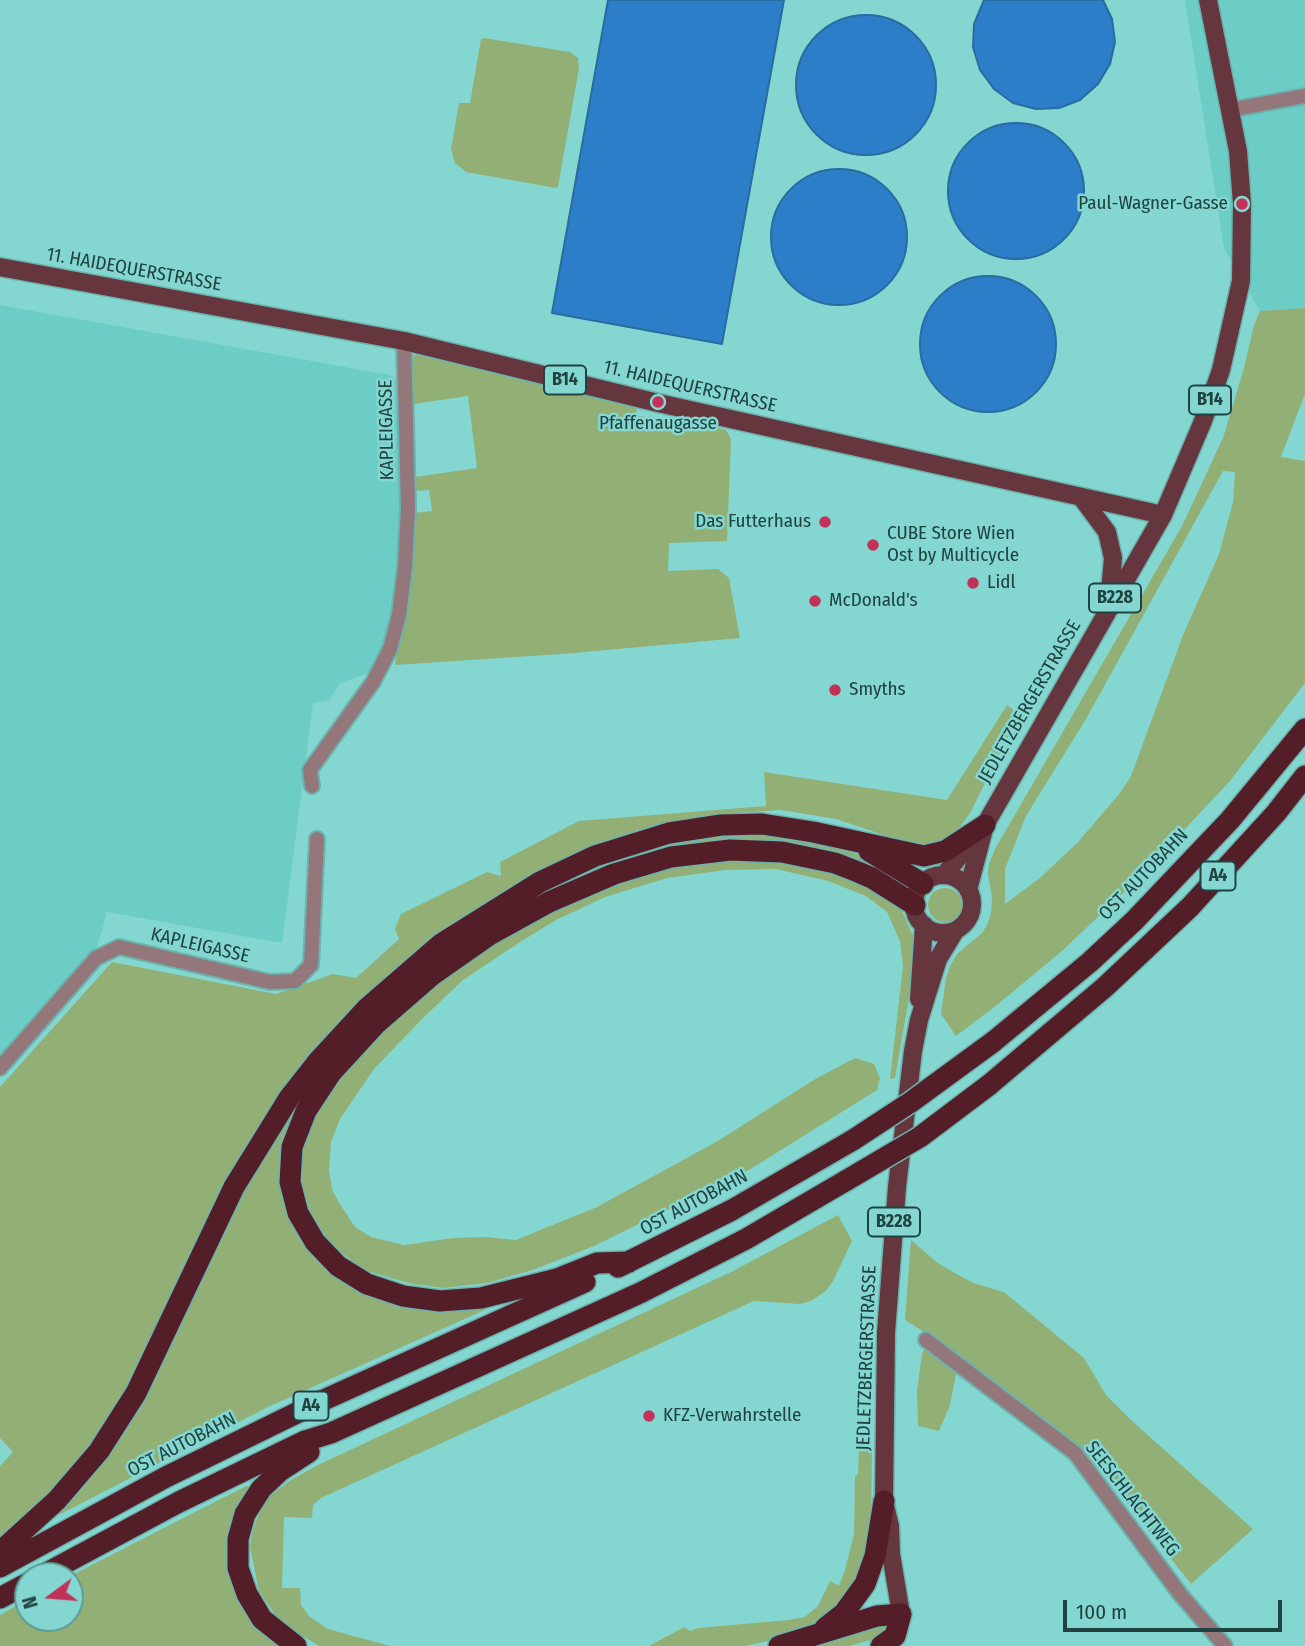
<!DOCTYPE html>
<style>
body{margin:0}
#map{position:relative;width:1305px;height:1646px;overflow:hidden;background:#84d7d1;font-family:"Fira Sans Condensed",sans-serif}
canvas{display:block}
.north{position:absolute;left:14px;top:1562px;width:70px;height:70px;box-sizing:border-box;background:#84d7d1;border:2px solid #5c9b97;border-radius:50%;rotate:254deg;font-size:19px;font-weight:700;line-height:28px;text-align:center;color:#204240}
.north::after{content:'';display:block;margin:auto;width:24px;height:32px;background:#c13158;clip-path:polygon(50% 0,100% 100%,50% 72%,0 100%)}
.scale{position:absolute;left:1063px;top:1600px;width:219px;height:32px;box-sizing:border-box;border:4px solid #204240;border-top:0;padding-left:9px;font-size:21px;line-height:24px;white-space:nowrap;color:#204240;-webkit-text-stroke:5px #84d7d1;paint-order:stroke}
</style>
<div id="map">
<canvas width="1305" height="1646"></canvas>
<div class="north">N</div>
<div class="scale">100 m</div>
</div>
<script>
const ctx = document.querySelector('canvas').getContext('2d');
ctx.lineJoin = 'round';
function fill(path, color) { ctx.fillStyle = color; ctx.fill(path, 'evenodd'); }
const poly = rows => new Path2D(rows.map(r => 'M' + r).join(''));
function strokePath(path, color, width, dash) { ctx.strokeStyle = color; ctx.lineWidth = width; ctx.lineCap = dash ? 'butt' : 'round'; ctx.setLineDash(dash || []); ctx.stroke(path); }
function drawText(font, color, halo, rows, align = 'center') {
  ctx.font = font + ' "Fira Sans Condensed",sans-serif'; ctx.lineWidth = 5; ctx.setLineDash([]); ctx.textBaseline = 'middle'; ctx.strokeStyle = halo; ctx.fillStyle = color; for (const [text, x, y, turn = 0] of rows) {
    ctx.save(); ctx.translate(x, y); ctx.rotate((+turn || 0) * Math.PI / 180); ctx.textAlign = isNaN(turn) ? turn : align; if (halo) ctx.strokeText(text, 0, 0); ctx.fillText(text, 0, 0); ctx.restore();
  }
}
const built = poly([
 [1185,0,1305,0,1305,308,1260,311,1224,248],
 [0,305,390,375,396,379,401,524,398,573,391,618,382,650,372,672,340,683,329,700,313,703,282,943,107,912,96,951,0,1061]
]);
const green = poly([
 [484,38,570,52,578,58,579,68,558,187,556,188,466,172,455,163,451,149,459,103,470,103,481,39],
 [1305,308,1305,394,1281,457,1305,461,1305,683,1230,781,1139,878,1062,951,997,1005,956,1036,941,1014,946,978,951,964,958,953,982,933,987,925,991,913,992,898,988,874,989,864,995,849,1182,526,1223,438,1244,368,1254,325,1260,311],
 [1223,471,1235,472,1233,502,1219,554,1183,635,1131,776,1120,793,1078,842,1041,877,1005,904,1005,869,1026,816,1086,719],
 [422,353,608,399,637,409,636,415,674,423,709,426,726,430,731,439,727,541,669,543,668,571,718,569,729,578,740,638,562,654,395,665,406,587,413,513,432,511,429,490,414,491,415,477,477,468,468,396,413,404,409,362,415,355],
 [1007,705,1015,711,1017,719,970,813,953,837,935,846,913,845,836,819,781,810,721,814,674,822,620,837,319,1050,134,1383,62,1487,0,1541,0,1466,13,1452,0,1438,0,1087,112,962,276,994,333,974,356,978,399,939,395,929,401,914,487,872,501,876,500,862,579,821,766,806,764,772,947,800],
 [741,830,799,836,838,847,867,858,906,880,900,890,874,872,838,856,772,843,743,842,691,847,642,857,551,893,493,925,437,964,416,979,369,1023,318,1082,304,1104,287,1141,284,1165,287,1196,297,1226,313,1251,341,1278,374,1293,402,1302,438,1308,464,1306,506,1298,507,1300,268,1407,53,1518,55,1512,93,1468,119,1432,163,1351,237,1197,278,1127,336,1051,366,1018,433,958,463,936,545,886,609,857,662,840,688,835],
 [723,856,785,857,850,873,900,906,913,936,917,952,895,1078,890,1079,903,966,900,941,887,912,866,896,828,881,776,869,726,870,667,878,605,897,556,920,520,942,463,980,424,1017,374,1069,340,1119,331,1142,329,1170,332,1189,338,1201,355,1227,371,1237,404,1245,454,1238,486,1237,516,1240,597,1207,716,1142,817,1078,855,1058,874,1064,880,1078,877,1090,749,1170,594,1246,533,1270,487,1283,444,1288,412,1284,364,1270,332,1245,313,1218,303,1189,301,1155,315,1113,350,1064,409,1005,467,958,592,890,662,866],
 '928 905a17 17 0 1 1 34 0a17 17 0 1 1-34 0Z',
 [838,1215,852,1241,833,1281,826,1291,811,1301,800,1304,754,1301,321,1498,313,1505,312,1518,284,1517,282,1588,300,1588,301,1605,310,1617,328,1629,390,1646,319,1646,281,1623,259,1591,250,1547,253,1529,262,1507,271,1495,291,1480,318,1465,733,1271],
 [911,1240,939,1264,973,1283,1004,1292,1084,1358,1106,1395,1132,1421,1253,1529,1191,1584,1102,1472,1062,1435,967,1364,956,1374,950,1405,939,1431,918,1426,917,1391,922,1354,929,1335,905,1320],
 [872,1446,871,1531,864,1565,848,1596,814,1627,782,1638,745,1646,649,1646,684,1627,690,1631,698,1628,788,1620,805,1617,818,1606,830,1581,839,1586,845,1570,854,1534,855,1477,858,1474,859,1447],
 [246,1486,251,1487,232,1566,288,1646,0,1646,0,1615,28,1599,28,1618,70,1618,70,1576],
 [886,1623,889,1630,886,1636,849,1646,797,1646]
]);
const water = poly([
 [608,0,784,0,722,344,552,313,608,0],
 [984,0,1103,0,1112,19,1115,42,1110,64,1098,84,1080,100,1059,108,1036,109,1013,103,994,89,980,70,973,47,974,24,984,0],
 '796 85a70 70 0 1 1 140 0a70 70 0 1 1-140 0Z',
 '948 191a68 68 0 1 1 136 0a68 68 0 1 1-136 0Z',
 '771 237a68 68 0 1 1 136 0a68 68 0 1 1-136 0Z',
 '920 344a68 68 0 1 1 136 0a68 68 0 1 1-136 0Z'
]);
const street = poly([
 [1229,110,1305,96],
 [312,786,310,770,373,682,390,649,399,615,405,567,408,509,404,341],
 [0,1068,96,958,119,947,270,982,295,981,311,965,317,839],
 [926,1340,1075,1453,1180,1594,1225,1646]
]);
const primary = poly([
 [0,267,404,341,654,402,1163,515],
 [1081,497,1107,532,1113,558,1109,603],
 [944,875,985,825,1163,515,1203,421,1221,370,1241,281,1242,204,1238,151,1208,0],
 '914 904a29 29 0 1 1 58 0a29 29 0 1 1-58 0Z',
 [968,890,984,829],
 [919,999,924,925],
 [901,1614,891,1554,890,1526,884,1501,886,1333,897,1187,913,1051,919,1020,938,959,955,931]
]);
const highway = poly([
 [869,851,923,884],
 [993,1042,1090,962,1134,921,1230,820,1305,729],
 [989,1085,1105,987,1190,907,1276,813,1305,776],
 [629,1262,597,1263,557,1279,481,1298,440,1301,403,1296,367,1284,338,1266,315,1242,298,1213,290,1182,292,1147,306,1111,331,1073,377,1023,431,976,491,934,549,902,614,874,671,857,730,850,782,852,835,863,858,872,872,878,915,905],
 [618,1267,732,1210,853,1140],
 [0,1552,57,1500,99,1451,136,1393,234,1187,289,1098,319,1060,366,1009,441,944,540,882,595,856,669,833,721,825,762,824,813,832,924,856,945,851,985,825],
 [0,1567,166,1477,317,1403,585,1282],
 [41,1576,179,1502,305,1441,331,1433,640,1293,746,1239,847,1180],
 [0,1598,28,1583],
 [825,1628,844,1613,865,1584,875,1556,884,1501],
 [296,1646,262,1619,247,1594,238,1568,238,1539,245,1514,261,1489,280,1471,309,1452],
 [779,1646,877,1616,901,1614,895,1636,881,1646]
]);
const highwayBridge = poly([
 [853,1140,911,1102,993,1042],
 [847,1180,920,1137,989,1085]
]);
const markers = [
 [1242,204,7,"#c13158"],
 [658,402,7,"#c13158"],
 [825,522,7,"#c13158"],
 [873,545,7,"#c13158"],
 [973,583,7,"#c13158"],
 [815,601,7,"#c13158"],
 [835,690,7,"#c13158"],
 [649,1416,7,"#c13158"]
];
const shields = [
 [565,380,42],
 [1210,400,42],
 [1115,598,52],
 [1218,876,35],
 [894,1222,52],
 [311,1406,35]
];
const shieldNames = [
 ["B14",565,380],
 ["B14",1210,400],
 ["B228",1115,598],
 ["A4",1218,876],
 ["B228",894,1222],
 ["A4",311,1406]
];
const poiNames = [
 ["Paul-Wagner-Gasse",1228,204,"right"],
 ["Pfaffenaugasse",658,424,"center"],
 ["Das Futterhaus",811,522,"right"],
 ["CUBE Store Wien",887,534],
 ["Ost by Multicycle",887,556],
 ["Lidl",987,583],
 ["McDonald's",829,601],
 ["Smyths",849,690],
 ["KFZ-Verwahrstelle",663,1416]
];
const streetNames = [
 ["11. HAIDEQUERSTRASSE",134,270,10],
 ["11. HAIDEQUERSTRASSE",690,387,13],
 ["KAPLEIGASSE",387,430,-91],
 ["JEDLETZBERGERSTRASSE",1030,702,-60],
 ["OST AUTOBAHN",1144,875,-46],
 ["KAPLEIGASSE",200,946,13],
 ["OST AUTOBAHN",694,1203,-28],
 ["JEDLETZBERGERSTRASSE",867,1358,-88],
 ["OST AUTOBAHN",182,1445,-27],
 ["SEESCHLACHTWEG",1132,1499,52]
];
fill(built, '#6cccc6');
fill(green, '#92b075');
fill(water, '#2d7ec8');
strokePath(water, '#296c9f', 2);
strokePath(street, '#6cb3ae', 18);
strokePath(primary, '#6cb3ae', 21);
strokePath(highway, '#6cb3ae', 24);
strokePath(street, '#94777a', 14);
strokePath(primary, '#66363e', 18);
strokePath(highway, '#541e29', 21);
strokePath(highwayBridge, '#6cb3ae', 24, []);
strokePath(highwayBridge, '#541e29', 21);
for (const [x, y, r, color] of markers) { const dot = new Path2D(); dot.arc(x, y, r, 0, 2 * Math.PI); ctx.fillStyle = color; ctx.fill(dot); strokePath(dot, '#84d7d1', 2.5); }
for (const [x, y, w] of shields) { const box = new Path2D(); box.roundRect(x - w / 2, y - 14.5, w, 29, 5); ctx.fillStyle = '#84d7d1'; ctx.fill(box); strokePath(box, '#204240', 2); }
drawText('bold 18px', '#204240', null, shieldNames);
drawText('19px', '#204240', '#84d7d1', poiNames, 'left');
drawText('19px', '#204240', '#84d7d1', streetNames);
</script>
